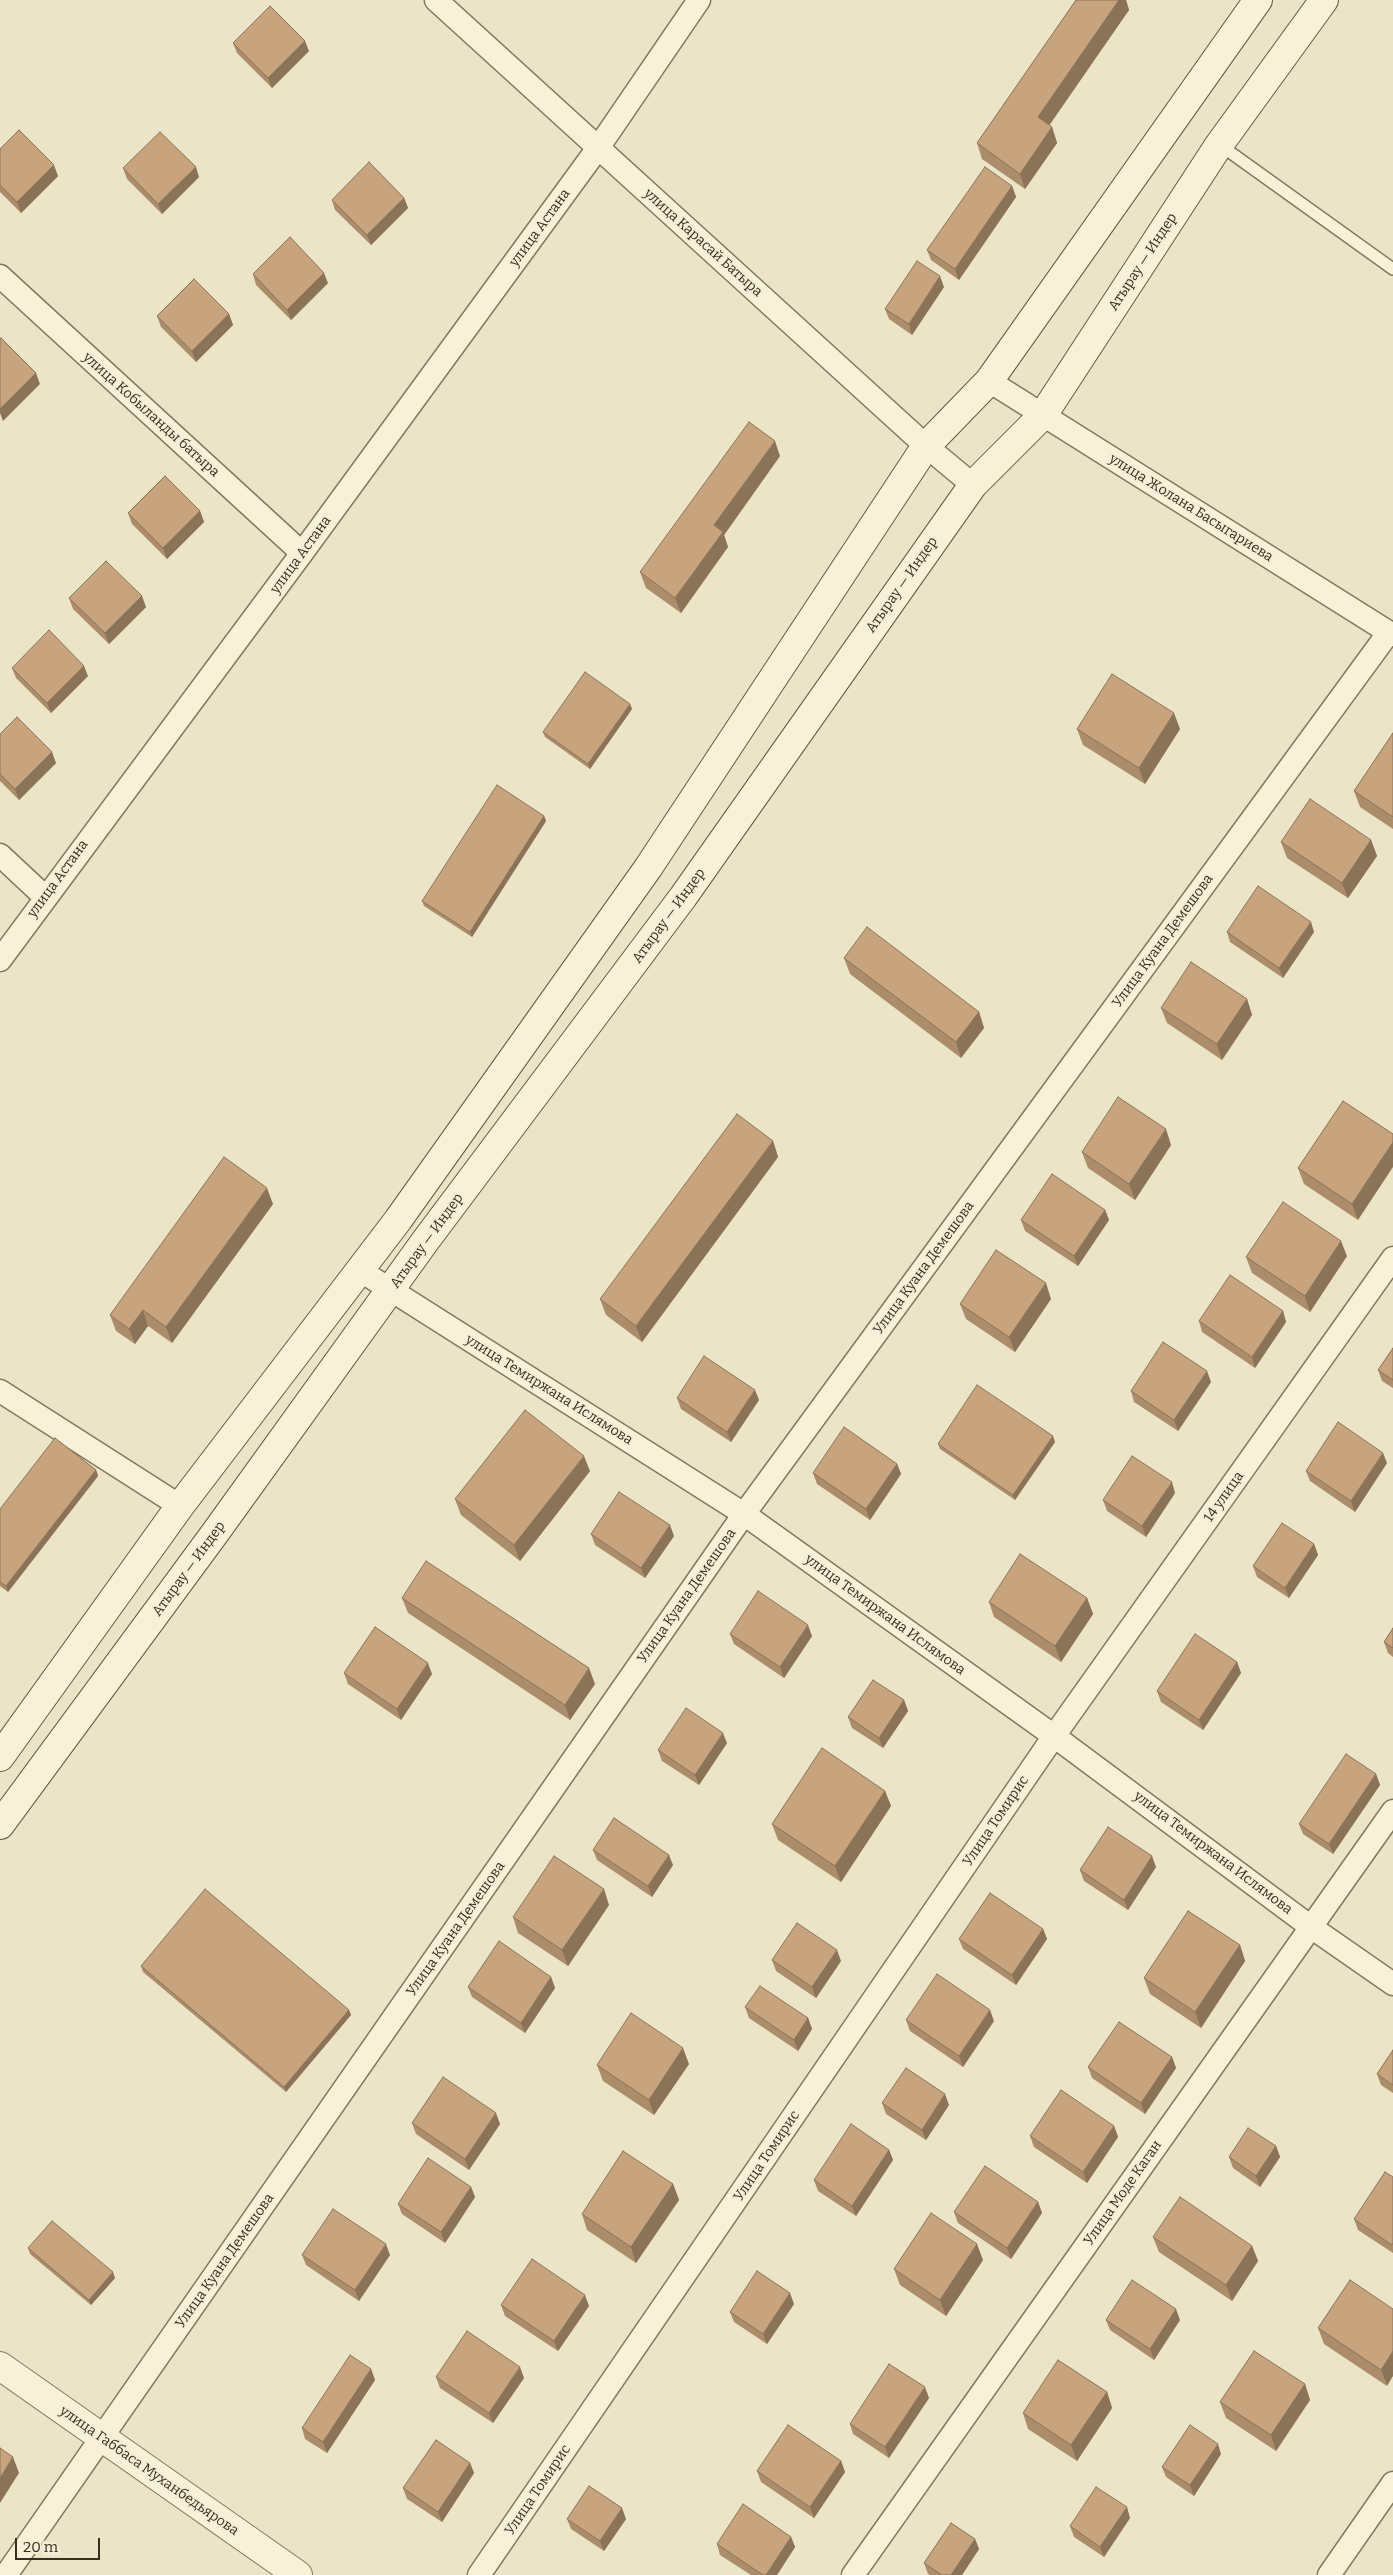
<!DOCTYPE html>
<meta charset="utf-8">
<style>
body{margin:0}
#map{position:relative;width:1393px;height:2575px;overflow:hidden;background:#ebe4c6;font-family:Bitter,serif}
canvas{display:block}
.scale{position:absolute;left:15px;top:2538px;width:85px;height:22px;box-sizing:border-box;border:2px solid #372d20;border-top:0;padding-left:6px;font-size:15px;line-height:18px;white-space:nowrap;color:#372d20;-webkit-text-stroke:4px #f3eed5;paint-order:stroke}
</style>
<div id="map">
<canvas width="1393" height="2575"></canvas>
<div class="scale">20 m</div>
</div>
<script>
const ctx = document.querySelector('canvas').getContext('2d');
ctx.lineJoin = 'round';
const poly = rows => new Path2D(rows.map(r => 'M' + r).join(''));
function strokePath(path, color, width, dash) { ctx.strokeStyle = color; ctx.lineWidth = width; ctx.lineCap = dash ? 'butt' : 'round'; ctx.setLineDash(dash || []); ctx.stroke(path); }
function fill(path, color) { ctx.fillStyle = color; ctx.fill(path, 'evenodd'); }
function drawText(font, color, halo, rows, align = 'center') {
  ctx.font = font + ' Bitter,serif'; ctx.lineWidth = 4.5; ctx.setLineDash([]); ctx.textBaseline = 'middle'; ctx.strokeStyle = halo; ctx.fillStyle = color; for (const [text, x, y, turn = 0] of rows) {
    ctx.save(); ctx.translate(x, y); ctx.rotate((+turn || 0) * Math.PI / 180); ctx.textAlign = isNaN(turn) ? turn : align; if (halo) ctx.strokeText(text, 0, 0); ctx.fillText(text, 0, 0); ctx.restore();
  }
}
const service = poly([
 [1220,145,1393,269]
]);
const minor = poly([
 [436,0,926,446,973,485],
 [0,276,302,553],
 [989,381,1393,635],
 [0,855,45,897],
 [0,960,302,553,598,148,699,0],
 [361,1271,744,1514,1054,1736,1311,1927,1393,1984],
 [0,1391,180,1506],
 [6,2575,744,1514,1389,632],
 [479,2575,1054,1736,1393,1258],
 [853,2575,1393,1811],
 [1329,2575,1393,2483]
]);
const tertiary = poly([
 [0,2366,298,2575]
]);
const secondary = poly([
 [0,1757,180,1506,398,1220,648,868,926,446,989,381,1258,0],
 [0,1825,215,1533,426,1240,683,897,973,485,1043,415,1219,145,1324,0]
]);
const wall = poly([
 [1076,0,1126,0,1129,10,1049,125,1052,127,1057,143,1025,189,982,159,977,143],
 [233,43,309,51,272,88,237,53],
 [0,149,58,176,21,213,0,192],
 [123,168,199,177,162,214,127,179],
 [1012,186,1016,197,959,280,931,260,927,250],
 [404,198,408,208,371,245,335,210,332,200],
 [253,274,328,283,291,320,256,285],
 [944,287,912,335,889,319,885,309],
 [229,314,233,325,196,362,161,327,157,316],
 [780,456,724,535,728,547,681,613,646,588,640,572],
 [200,511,204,522,167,559,132,524,128,513],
 [69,598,146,607,109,644,73,609],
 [12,668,88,676,51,713,16,678],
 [630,704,632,709,590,769,545,737,543,732],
 [1077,729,1180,729,1145,784,1083,745],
 [1393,733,1393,829,1360,807,1354,791],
 [0,734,56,763,19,800,0,781],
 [544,816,546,821,472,937,424,906,422,901],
 [1371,840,1377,856,1348,898,1287,858,1281,842],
 [1227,932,1314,932,1283,978,1230,942],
 [844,958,979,1012,984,1028,961,1058,850,974],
 [1247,999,1252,1015,1222,1060,1167,1023,1161,1008],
 [1343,1101,1358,1220,1304,1184,1298,1168],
 [773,1141,778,1157,642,1342,606,1315,600,1299],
 [1171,1145,1135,1200,1088,1168,1082,1152],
 [273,1204,172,1343,148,1326,135,1344,116,1331,110,1315],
 [1105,1210,1109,1220,1078,1266,1025,1231,1021,1220],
 [1347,1256,1310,1312,1252,1273,1246,1257],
 [1051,1299,1015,1352,966,1319,960,1304],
 [1283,1311,1286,1322,1255,1368,1202,1332,1199,1321],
 [1393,1348,1393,1388,1382,1381,1378,1370],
 [1211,1382,1178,1431,1134,1402,1131,1391],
 [677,1398,759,1400,731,1442,681,1409],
 [1055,1442,1015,1500,940,1449,938,1444],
 [1387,1463,1355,1512,1310,1481,1306,1471],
 [897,1464,901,1474,870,1520,817,1484,813,1473],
 [96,1470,98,1476,8,1592,0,1586,0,1509],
 [590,1471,520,1561,461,1515,455,1499],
 [1175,1493,1146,1537,1107,1511,1103,1500],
 [591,1534,674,1536,645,1578,595,1545],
 [1314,1544,1318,1555,1289,1598,1257,1577,1253,1566],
 [402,1598,595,1684,570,1720,408,1613],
 [1087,1598,1093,1614,1061,1662,994,1617,989,1602],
 [1393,1628,1393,1657,1388,1653,1384,1642],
 [730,1634,812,1636,784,1678,734,1644],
 [1237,1662,1241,1673,1203,1730,1161,1702,1157,1691],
 [344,1673,432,1674,401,1720,348,1684],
 [904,1700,908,1711,883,1748,852,1728,848,1717],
 [727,1743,699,1785,662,1761,658,1750],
 [1376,1774,1380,1785,1333,1854,1303,1834,1299,1824],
 [885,1791,891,1806,841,1882,778,1840,772,1824],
 [593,1850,673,1865,652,1897,597,1860],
 [1156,1867,1128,1910,1084,1881,1080,1870],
 [609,1905,568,1966,518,1933,513,1917],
 [1043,1929,1047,1939,1016,1985,963,1949,959,1939],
 [1240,1945,1245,1961,1201,2028,1150,1994,1144,1978],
 [772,1960,841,1961,816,1998,776,1971],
 [141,1966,349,2010,351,2015,286,2092,143,1972],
 [551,1977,555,1988,525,2033,472,1997,468,1987],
 [745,2007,808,2018,812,2029,798,2051,749,2018],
 [906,2020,994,2021,963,2067,910,2031],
 [1393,2050,1393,2093,1381,2085,1377,2074],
 [1172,2057,1176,2068,1145,2114,1092,2078,1088,2067],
 [689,2064,654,2115,603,2081,597,2065],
 [882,2103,949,2105,926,2140,886,2114],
 [412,2123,500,2124,469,2170,416,2134],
 [1114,2126,1118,2137,1087,2183,1034,2147,1030,2136],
 [1276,2146,1280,2157,1260,2187,1233,2168,1229,2157],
 [889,2150,893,2160,856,2216,818,2191,814,2180],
 [1393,2177,1393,2253,1358,2230,1354,2219],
 [673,2184,679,2200,636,2263,587,2230,582,2214],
 [471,2187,475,2197,445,2243,402,2214,398,2204],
 [1038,2202,1042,2213,1011,2259,958,2223,954,2212],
 [1153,2237,1252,2246,1258,2261,1232,2301,1159,2252],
 [28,2248,115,2278,91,2305,30,2254],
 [302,2255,390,2255,359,2301,306,2265],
 [983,2260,946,2316,900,2285,894,2269],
 [1350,2280,1387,2386,1324,2344,1318,2328],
 [794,2304,767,2344,734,2322,730,2312],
 [501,2305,589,2306,558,2351,505,2316],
 [1106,2320,1180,2320,1154,2360,1110,2330],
 [371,2369,375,2380,327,2453,305,2439,302,2428],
 [436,2377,524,2378,493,2423,440,2388],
 [1305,2384,1310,2400,1276,2451,1226,2418,1220,2402],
 [1107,2392,1112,2408,1077,2461,1028,2429,1023,2413],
 [929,2398,889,2458,853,2434,850,2424],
 [1221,2454,1194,2496,1166,2477,1162,2467],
 [841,2461,845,2472,814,2518,761,2482,757,2471],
 [470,2463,474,2473,442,2522,407,2499,403,2488],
 [1130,2518,1104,2557,1074,2537,1070,2526],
 [567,2519,626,2519,604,2551,571,2529],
 [791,2537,795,2547,777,2575,751,2575,720,2555,717,2544],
 [975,2539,979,2549,962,2575,930,2575,928,2574,924,2563]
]);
const shadedWall = poly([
 [1119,0,1126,0,1129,10,1044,133,1038,117],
 [305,41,309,51,272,88,268,78],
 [1052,127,1057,143,1025,189,1020,174],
 [54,165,58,176,21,213,17,202],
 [196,167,199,177,162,214,158,204],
 [1012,186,1016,197,959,280,955,269],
 [404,198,408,208,371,245,367,235],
 [324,273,328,283,291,320,287,310],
 [940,276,944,287,912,335,909,324],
 [229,314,233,325,196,362,192,351],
 [36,373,40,384,3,421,0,413,0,409],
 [775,441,780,456,724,535,728,547,681,613,675,598,714,525],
 [200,511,204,522,167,559,163,548],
 [142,596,146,607,109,644,105,633],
 [84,666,88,676,51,713,47,703],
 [630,704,632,709,590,769,588,764],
 [1174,713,1180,729,1145,784,1139,768],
 [52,752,56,763,19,800,15,789],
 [544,816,546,821,472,937,470,932],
 [1371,840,1377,856,1348,898,1342,883],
 [1311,922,1314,932,1283,978,1279,968],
 [1247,999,1252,1015,1222,1060,1217,1044],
 [979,1012,984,1028,961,1058,956,1042],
 [1166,1129,1171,1145,1135,1200,1129,1184],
 [773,1141,778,1157,642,1342,636,1326],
 [1393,1142,1393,1167,1358,1220,1352,1204],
 [267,1188,273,1204,172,1343,166,1327],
 [1105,1210,1109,1220,1078,1266,1074,1256],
 [1341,1241,1347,1256,1310,1312,1305,1296],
 [1046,1283,1051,1299,1015,1352,1009,1337],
 [143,1310,148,1326,135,1344,129,1329],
 [1283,1311,1286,1322,1255,1368,1252,1357],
 [1207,1371,1211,1382,1178,1431,1174,1420],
 [755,1390,759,1400,731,1442,727,1432],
 [1053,1436,1055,1442,1015,1500,1013,1495],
 [1383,1453,1387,1463,1355,1512,1351,1501],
 [584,1456,590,1471,520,1561,514,1545],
 [897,1464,901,1474,870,1520,866,1509],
 [96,1470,98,1476,8,1592,6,1586],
 [1172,1482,1175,1493,1146,1537,1142,1526],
 [670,1525,674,1536,645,1578,641,1568],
 [1314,1544,1318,1555,1289,1598,1285,1588],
 [1087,1598,1093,1614,1061,1662,1055,1646],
 [808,1625,812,1636,784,1678,780,1667],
 [1237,1662,1241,1673,1203,1730,1199,1720],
 [428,1663,432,1674,401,1720,397,1709],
 [589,1668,595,1684,570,1720,565,1705],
 [904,1700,908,1711,883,1748,879,1738],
 [723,1733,727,1743,699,1785,695,1775],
 [1376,1774,1380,1785,1333,1854,1329,1844],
 [885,1791,891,1806,841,1882,835,1866],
 [669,1855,673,1865,652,1897,648,1886],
 [1152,1856,1156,1867,1128,1910,1124,1900],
 [604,1889,609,1905,568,1966,562,1950],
 [1043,1929,1047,1939,1016,1985,1012,1975],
 [1240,1945,1245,1961,1201,2028,1195,2012],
 [837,1950,841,1961,816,1998,812,1987],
 [551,1977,555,1988,525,2033,521,2023],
 [349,2010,351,2015,286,2092,284,2087],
 [990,2010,994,2021,963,2067,959,2056],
 [808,2018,812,2029,798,2051,794,2040],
 [683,2048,689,2064,654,2115,649,2100],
 [1172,2057,1176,2068,1145,2114,1141,2103],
 [945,2094,949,2105,926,2140,922,2130],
 [496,2113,500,2124,469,2170,465,2159],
 [1114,2126,1118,2137,1087,2183,1083,2172],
 [1276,2146,1280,2157,1260,2187,1256,2176],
 [889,2150,893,2160,856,2216,852,2206],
 [673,2184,679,2200,636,2263,631,2247],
 [471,2187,475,2197,445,2243,441,2232],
 [1038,2202,1042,2213,1011,2259,1007,2248],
 [386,2244,390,2255,359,2301,355,2290],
 [977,2244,983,2260,946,2316,940,2300],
 [1252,2246,1258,2261,1232,2301,1226,2285],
 [113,2272,115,2278,91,2305,89,2300],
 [790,2293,794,2304,767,2344,763,2334],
 [585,2295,589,2306,558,2351,554,2341],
 [1176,2309,1180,2320,1154,2360,1150,2349],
 [1393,2351,1393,2376,1387,2386,1381,2370],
 [520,2367,524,2378,493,2423,489,2413],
 [371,2369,375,2380,327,2453,323,2442],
 [1305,2384,1310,2400,1276,2451,1271,2435],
 [925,2387,929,2398,889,2458,885,2447],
 [1107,2392,1112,2408,1077,2461,1071,2445],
 [1218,2444,1221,2454,1194,2496,1190,2485],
 [13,2457,19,2473,0,2503,0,2478],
 [841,2461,845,2472,814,2518,810,2507],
 [470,2463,474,2473,442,2522,438,2512],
 [1127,2507,1130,2518,1104,2557,1100,2547],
 [622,2508,626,2519,604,2551,600,2541],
 [791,2537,795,2547,777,2575,766,2575],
 [975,2539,979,2549,962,2575,951,2575]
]);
const building = poly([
 [1076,0,1119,0,1038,117,1052,127,1020,174,977,143,1076,0],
 [270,6,305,41,268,78,233,43,270,6],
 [19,130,54,165,17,202,0,185,0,149,19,130],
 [160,132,196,167,158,204,123,168,160,132],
 [369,162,404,198,367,235,332,200,369,162],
 [985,167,1012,186,955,269,927,250,985,167],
 [290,237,324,273,287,310,253,274,290,237],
 [917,261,940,276,909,324,885,309,917,261],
 [194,279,229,314,192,351,157,316,194,279],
 [1,338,36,373,0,409,0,339,1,338],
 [749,422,775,441,714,525,723,532,675,598,640,572,749,422],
 [165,476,200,511,163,548,128,513,165,476],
 [106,561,142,596,105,633,69,598,106,561],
 [49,630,84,666,47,703,12,668,49,630],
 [585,672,630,704,588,764,543,732,585,672],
 [1112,674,1174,713,1139,768,1077,729,1112,674],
 [17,717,52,752,15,789,0,774,0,734,17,717],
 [1393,733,1393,817,1354,791,1393,733],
 [497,785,544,816,470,932,422,901,497,785],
 [1310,799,1371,840,1342,883,1281,842,1310,799],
 [1258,886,1311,922,1279,968,1227,932,1258,886],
 [867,927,979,1012,956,1042,844,958,867,927],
 [1191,962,1247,999,1217,1044,1161,1008,1191,962],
 [1118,1097,1166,1129,1129,1184,1082,1152,1118,1097],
 [1343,1101,1393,1134,1393,1142,1352,1204,1298,1168,1343,1101],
 [737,1114,773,1141,636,1326,600,1299,737,1114],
 [224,1157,267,1188,166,1327,143,1310,129,1329,110,1315,224,1157],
 [1052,1174,1105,1210,1074,1256,1021,1220,1052,1174],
 [1283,1202,1341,1241,1305,1296,1246,1257,1283,1202],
 [996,1250,1046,1283,1009,1337,960,1304,996,1250],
 [1230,1275,1283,1311,1252,1357,1199,1321,1230,1275],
 [1163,1342,1207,1371,1174,1420,1131,1391,1163,1342],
 [1393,1348,1393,1380,1378,1370,1393,1348],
 [704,1356,755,1390,727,1432,677,1398,704,1356],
 [977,1385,1053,1436,1013,1495,938,1444,977,1385],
 [525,1410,584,1456,514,1545,455,1499,525,1410],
 [1338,1422,1383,1453,1351,1501,1306,1471,1338,1422],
 [844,1427,897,1464,866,1509,813,1473,844,1427],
 [55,1438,96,1470,6,1586,0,1582,0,1509,55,1438],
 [1132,1456,1172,1482,1142,1526,1103,1500,1132,1456],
 [619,1492,670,1525,641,1568,591,1534,619,1492],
 [1282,1523,1314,1544,1285,1588,1253,1566,1282,1523],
 [1020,1554,1087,1598,1055,1646,989,1602,1020,1554],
 [426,1561,589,1668,565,1705,402,1598,426,1561],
 [758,1591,808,1625,780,1667,730,1634,758,1591],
 [375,1627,428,1663,397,1709,344,1673,375,1627],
 [1393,1628,1393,1648,1384,1642,1393,1628],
 [1195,1634,1237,1662,1199,1720,1157,1691,1195,1634],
 [873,1680,904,1700,879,1738,848,1717,873,1680],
 [686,1708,723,1733,695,1775,658,1750,686,1708],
 [822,1748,885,1791,835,1866,772,1824,822,1748],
 [1346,1754,1376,1774,1329,1844,1299,1824,1346,1754],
 [614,1818,669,1855,648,1886,593,1850,614,1818],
 [1108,1827,1152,1856,1124,1900,1080,1870,1108,1827],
 [554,1856,604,1889,562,1950,513,1917,554,1856],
 [205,1889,349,2010,284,2087,141,1966,205,1889],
 [990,1893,1043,1929,1012,1975,959,1939,990,1893],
 [1188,1911,1240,1945,1195,2012,1144,1978,1188,1911],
 [797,1923,837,1950,812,1987,772,1960,797,1923],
 [499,1941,551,1977,521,2023,468,1987,499,1941],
 [937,1974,990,2010,959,2056,906,2020,937,1974],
 [760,1986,808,2018,794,2040,745,2007,760,1986],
 [631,2013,683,2048,649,2100,597,2065,631,2013],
 [1119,2022,1172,2057,1141,2103,1088,2067,1119,2022],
 [1393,2050,1393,2085,1377,2074,1393,2050],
 [906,2068,945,2094,922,2130,882,2103,906,2068],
 [443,2077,496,2113,465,2159,412,2123,443,2077],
 [1061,2090,1114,2126,1083,2172,1030,2136,1061,2090],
 [851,2124,889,2150,852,2206,814,2180,851,2124],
 [1248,2128,1276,2146,1256,2176,1229,2157,1248,2128],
 [623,2151,673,2184,631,2247,582,2214,623,2151],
 [428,2158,471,2187,441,2232,398,2204,428,2158],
 [985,2166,1038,2202,1007,2248,954,2212,985,2166],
 [1385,2172,1393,2177,1393,2243,1392,2245,1354,2219,1385,2172],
 [1180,2197,1252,2246,1226,2285,1153,2237,1180,2197],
 [333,2209,386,2244,355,2290,302,2255,333,2209],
 [931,2213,977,2244,940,2300,894,2269,931,2213],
 [52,2221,113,2272,89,2300,28,2248,52,2221],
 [532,2259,585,2295,554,2341,501,2305,532,2259],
 [757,2271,790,2293,763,2334,730,2312,757,2271],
 [1132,2280,1176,2309,1150,2349,1106,2320,1132,2280],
 [1350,2280,1393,2309,1393,2351,1381,2370,1318,2328,1350,2280],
 [467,2331,520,2367,489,2413,436,2377,467,2331],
 [1254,2351,1305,2384,1271,2435,1220,2402,1254,2351],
 [350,2355,371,2369,323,2442,302,2428,350,2355],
 [1058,2360,1107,2392,1071,2445,1023,2413,1058,2360],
 [889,2364,925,2387,885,2447,850,2424,889,2364],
 [788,2425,841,2461,810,2507,757,2471,788,2425],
 [1190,2425,1218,2444,1190,2485,1162,2467,1190,2425],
 [436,2440,470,2463,438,2512,403,2488,436,2440],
 [0,2448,13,2457,0,2478,0,2448],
 [589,2486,622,2508,600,2541,567,2519,589,2486],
 [1096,2487,1127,2507,1100,2547,1070,2526,1096,2487],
 [743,2504,791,2537,766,2575,763,2575,717,2544,743,2504],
 [951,2523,975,2539,951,2575,942,2575,924,2563,951,2523]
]);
const streetNames = [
 ["улица Астана",540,228,-54],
 ["улица Карасай Батыра",703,243,42],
 ["Атырау — Индер",1143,262,-57],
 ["улица Кобыланды батыра",151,415,42],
 ["улица Жолана Басыгариева",1191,508,32],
 ["улица Астана",301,555,-54],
 ["Атырау — Индер",902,585,-55],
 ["улица Астана",58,879,-54],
 ["Атырау — Индер",669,916,-54],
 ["Улица Куана Демешова",1163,941,-54],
 ["Атырау — Индер",427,1241,-54],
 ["Улица Куана Демешова",924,1268,-54],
 ["улица Темиржана Ислямова",549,1390,32],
 ["14 улица",1224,1497,-55],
 ["Атырау — Индер",189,1569,-54],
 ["Улица Куана Демешова",687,1596,-55],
 ["улица Темиржана Ислямова",885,1615,36],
 ["Улица Томирис",996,1821,-56],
 ["улица Темиржана Ислямова",1213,1853,37],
 ["Улица Куана Демешова",456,1929,-55],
 ["Улица Томирис",767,2156,-56],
 ["Улица Моде Каган",1123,2193,-55],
 ["Улица Куана Демешова",225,2261,-55],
 ["улица Габбаса Муханбедьярова",149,2471,35],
 ["Улица Томирис",538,2490,-56]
];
strokePath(service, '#85775d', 14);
strokePath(minor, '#85775d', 25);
strokePath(tertiary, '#85775d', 30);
strokePath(secondary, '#675840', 30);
strokePath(service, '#f7f1d8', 11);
strokePath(minor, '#f7f1d8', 22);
strokePath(tertiary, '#f7f1d8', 28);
strokePath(secondary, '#f7f1d8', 28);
fill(wall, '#ab8d6c');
fill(shadedWall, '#8b7358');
fill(building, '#c7a47e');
strokePath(building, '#8b7358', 1);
drawText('14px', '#372d20', '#f3eed5', streetNames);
</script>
